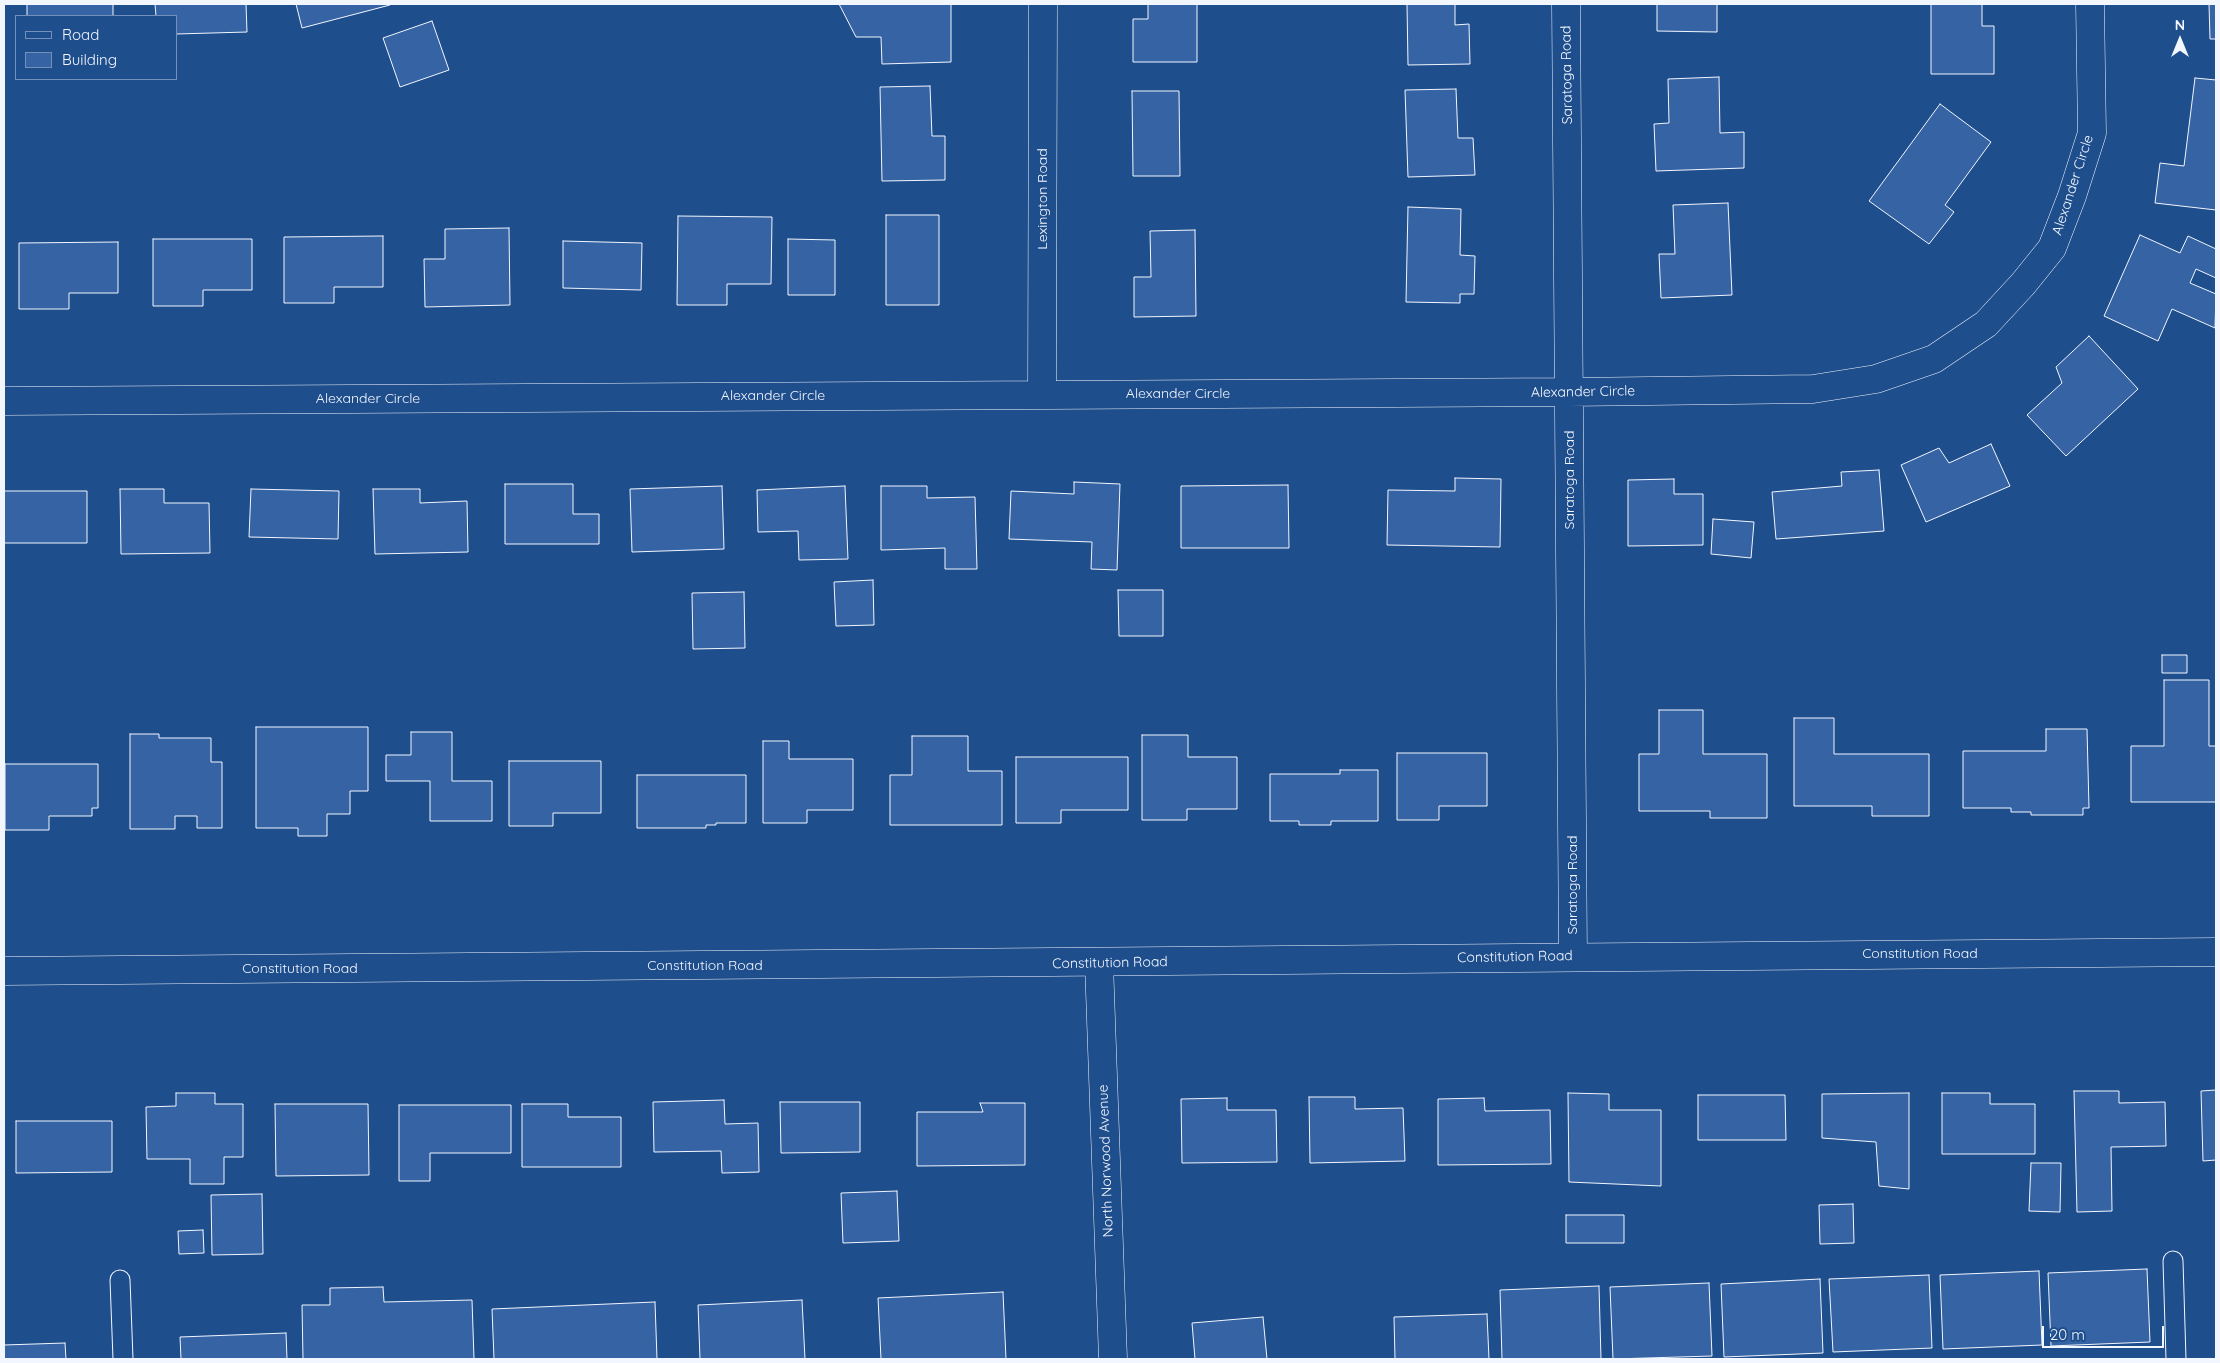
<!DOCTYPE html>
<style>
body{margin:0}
#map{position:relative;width:2220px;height:1363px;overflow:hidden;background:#1f4e8c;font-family:Quicksand,sans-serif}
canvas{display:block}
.frame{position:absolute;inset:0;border:5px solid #f2f6ff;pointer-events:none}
.legend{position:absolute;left:15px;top:15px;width:162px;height:65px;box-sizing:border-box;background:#1f4e8c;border:1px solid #7391ba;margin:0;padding:6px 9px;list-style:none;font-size:15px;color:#f2f6ff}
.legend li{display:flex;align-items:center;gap:10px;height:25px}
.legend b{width:25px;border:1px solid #7391ba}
.north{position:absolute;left:2155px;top:15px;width:50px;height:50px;-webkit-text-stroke:4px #1f4e8c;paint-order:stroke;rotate:0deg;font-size:14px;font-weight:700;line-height:20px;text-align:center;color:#f2f6ff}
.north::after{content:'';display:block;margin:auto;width:18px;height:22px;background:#f2f6ff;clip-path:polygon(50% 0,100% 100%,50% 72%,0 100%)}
.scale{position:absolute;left:2042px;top:1326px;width:122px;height:22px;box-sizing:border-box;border:2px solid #f2f6ff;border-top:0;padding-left:6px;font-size:15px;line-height:18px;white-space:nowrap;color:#f2f6ff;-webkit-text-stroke:4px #1f4e8c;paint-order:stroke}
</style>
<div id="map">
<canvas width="2220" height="1363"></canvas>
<div class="frame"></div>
<ul class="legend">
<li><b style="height:6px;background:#1f4e8c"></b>Road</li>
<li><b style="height:14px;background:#3563a3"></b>Building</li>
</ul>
<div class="north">N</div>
<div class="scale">20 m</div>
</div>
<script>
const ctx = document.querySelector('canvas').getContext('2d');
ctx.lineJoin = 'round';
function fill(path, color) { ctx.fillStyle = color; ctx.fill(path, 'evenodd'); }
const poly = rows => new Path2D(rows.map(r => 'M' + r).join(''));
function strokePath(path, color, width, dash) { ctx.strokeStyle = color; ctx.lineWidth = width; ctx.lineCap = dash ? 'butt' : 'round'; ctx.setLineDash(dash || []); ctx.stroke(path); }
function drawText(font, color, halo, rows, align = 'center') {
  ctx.font = font + ' Quicksand,sans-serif'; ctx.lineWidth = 4; ctx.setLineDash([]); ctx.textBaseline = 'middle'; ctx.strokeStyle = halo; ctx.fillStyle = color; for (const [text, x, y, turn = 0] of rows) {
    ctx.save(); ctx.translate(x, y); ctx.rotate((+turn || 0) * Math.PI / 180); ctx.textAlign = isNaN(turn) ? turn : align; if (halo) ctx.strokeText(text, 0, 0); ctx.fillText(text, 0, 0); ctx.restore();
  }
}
const building = poly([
 [27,4,113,4,113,16,27,16,27,4],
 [155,4,246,4,247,32,176,34,176,16,156,16,155,4],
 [296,4,389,4,390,5,302,28,296,4],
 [839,4,951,4,951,62,882,64,881,37,856,37,839,4],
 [1148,4,1197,4,1197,62,1133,62,1133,19,1148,19,1148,4],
 [1407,4,1455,4,1455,25,1469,24,1470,64,1408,65,1407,4],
 [1657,4,1717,4,1717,32,1657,31,1657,4],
 [1931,4,1982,4,1982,26,1994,26,1994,74,1931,74,1931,4],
 [2209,4,2216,4,2216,39,2210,39,2209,4],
 [432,21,449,70,400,87,383,38,432,21],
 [1719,77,1720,133,1744,132,1744,168,1656,171,1654,124,1669,123,1668,79,1719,77],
 [2195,78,2216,80,2216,210,2155,203,2160,163,2184,166,2195,78],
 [930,86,932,136,945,136,945,180,882,181,880,87,930,86],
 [1456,89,1458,138,1473,138,1475,175,1408,177,1405,90,1456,89],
 [1132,91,1179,91,1180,176,1133,176,1132,91],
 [1940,104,1991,142,1945,205,1954,212,1929,244,1869,201,1940,104],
 [1728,203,1732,295,1661,298,1659,254,1675,254,1673,205,1728,203],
 [1408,207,1461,209,1460,255,1475,256,1474,294,1460,294,1460,303,1406,302,1408,207],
 [886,215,939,215,939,305,886,305,886,215],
 [678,216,772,217,771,284,727,284,727,305,677,305,678,216],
 [509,228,510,305,425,307,424,259,445,259,445,229,509,228],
 [1195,230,1196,316,1134,317,1134,277,1151,277,1150,231,1195,230],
 [2140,235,2180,253,2188,236,2216,249,2216,278,2196,269,2190,283,2216,294,2215,328,2172,309,2158,341,2104,316,2140,235],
 [383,236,383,287,334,287,334,303,284,303,284,237,383,236],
 [153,239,252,239,252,290,203,290,203,306,153,306,153,239],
 [788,239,835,240,835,295,788,295,788,239],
 [563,241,642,243,641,290,563,288,563,241],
 [118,242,118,293,69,293,69,309,19,309,19,243,118,242],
 [2089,336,2138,389,2066,456,2027,415,2062,383,2056,367,2089,336],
 [1991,444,2010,486,1926,522,1901,465,1939,448,1949,463,1991,444],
 [1879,470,1884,531,1776,539,1772,492,1842,486,1841,472,1879,470],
 [1455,478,1501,479,1500,547,1387,545,1388,490,1455,491,1455,478],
 [1674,479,1674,494,1703,494,1703,545,1628,546,1628,480,1674,479],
 [1074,482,1120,484,1117,570,1091,569,1092,542,1009,539,1011,491,1074,494,1074,482],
 [505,484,573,484,573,514,599,514,599,544,505,544,505,484],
 [1288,485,1289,548,1181,548,1181,486,1288,485],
 [722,486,724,549,632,552,630,489,722,486],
 [845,486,848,559,799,560,798,531,758,532,757,490,845,486],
 [881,486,927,486,927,498,975,497,977,569,945,569,945,548,881,550,881,486],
 [120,489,164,489,164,503,209,503,210,553,121,554,120,489],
 [251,489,339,491,338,539,249,537,251,489],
 [373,489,420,489,420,503,467,501,468,552,375,554,373,489],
 [4,491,87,491,87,543,4,543,4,491],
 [1713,519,1754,522,1751,558,1711,554,1713,519],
 [873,580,874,625,836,626,834,582,873,580],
 [1118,590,1163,590,1163,636,1119,636,1118,590],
 [744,592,745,648,693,649,692,593,744,592],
 [2162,655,2187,655,2187,673,2162,673,2162,655],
 [2164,680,2209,680,2209,746,2216,746,2216,802,2131,802,2131,746,2164,746,2164,680],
 [1659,710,1703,710,1703,754,1767,754,1767,818,1710,818,1710,811,1639,811,1639,754,1659,754,1659,710],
 [1794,718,1834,718,1834,754,1929,754,1929,816,1872,816,1872,806,1794,806,1794,718],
 [256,727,368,727,368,791,350,791,350,814,327,814,327,836,298,836,298,828,256,828,256,727],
 [2046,729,2087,729,2089,808,2083,808,2083,815,2031,815,2031,812,2011,812,2011,808,1963,808,1963,751,2046,751,2046,729],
 [411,732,452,732,452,781,492,781,492,821,430,821,430,781,386,781,386,755,411,755,411,732],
 [130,734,159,734,159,738,211,738,211,762,222,762,222,828,197,828,197,816,175,816,175,829,130,829,130,734],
 [1142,735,1188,735,1188,757,1237,757,1237,809,1187,809,1187,820,1142,820,1142,735],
 [912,736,968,736,968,771,1002,771,1002,825,890,825,890,775,912,775,912,736],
 [763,741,789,741,789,759,853,759,853,810,807,810,807,823,763,823,763,741],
 [1397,753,1487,753,1487,806,1439,806,1439,820,1397,820,1397,753],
 [1016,757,1128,757,1128,810,1061,810,1061,823,1016,823,1016,757],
 [509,761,601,761,601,813,553,813,553,826,509,826,509,761],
 [5,764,98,764,98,808,92,808,92,816,49,816,49,830,5,830,5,764],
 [1340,770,1378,770,1378,821,1331,821,1331,825,1299,825,1299,821,1270,821,1270,774,1340,774,1340,770],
 [637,775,746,775,746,823,716,823,716,825,706,825,706,828,637,828,637,775],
 [2216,1090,2216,1160,2203,1161,2201,1091,2216,1090],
 [2074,1091,2119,1091,2119,1103,2165,1102,2166,1146,2111,1147,2112,1211,2077,1212,2074,1091],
 [176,1093,215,1093,215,1104,243,1104,243,1157,224,1157,224,1184,190,1184,190,1159,147,1159,146,1107,176,1106,176,1093],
 [1568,1093,1609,1094,1609,1110,1661,1110,1661,1186,1569,1182,1568,1093],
 [1909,1093,1909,1189,1879,1186,1876,1142,1822,1138,1822,1094,1909,1093],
 [1942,1093,1990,1093,1990,1104,2035,1104,2035,1154,1942,1154,1942,1093],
 [1698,1095,1785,1095,1786,1140,1698,1140,1698,1095],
 [1309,1097,1355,1097,1355,1109,1403,1108,1405,1161,1310,1163,1309,1097],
 [1227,1098,1227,1110,1276,1110,1277,1162,1182,1163,1181,1099,1227,1098],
 [1484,1098,1485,1111,1550,1110,1551,1164,1438,1165,1438,1099,1484,1098],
 [724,1100,725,1124,758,1123,759,1172,722,1173,721,1151,654,1152,653,1102,724,1100],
 [780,1102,860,1102,860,1152,781,1153,780,1102],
 [980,1103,1025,1103,1025,1165,917,1166,917,1112,983,1112,980,1103],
 [275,1104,368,1104,369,1175,276,1176,275,1104],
 [522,1104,568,1104,568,1117,621,1117,621,1167,522,1167,522,1104],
 [399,1105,511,1105,511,1153,430,1153,430,1181,399,1181,399,1105],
 [16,1121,112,1121,112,1172,16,1173,16,1121],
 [2031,1163,2061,1163,2060,1212,2029,1211,2031,1163],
 [897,1191,899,1241,843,1243,841,1193,897,1191],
 [262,1194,263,1254,212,1255,211,1195,262,1194],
 [1853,1204,1854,1243,1820,1244,1819,1205,1853,1204],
 [1566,1215,1624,1215,1624,1243,1566,1243,1566,1215],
 [203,1230,204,1253,179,1254,178,1231,203,1230],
 [2147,1269,2150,1342,2051,1346,2048,1273,2147,1269],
 [2039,1271,2042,1345,1943,1349,1940,1275,2039,1271],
 [1929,1275,1932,1348,1833,1352,1829,1279,1929,1275],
 [1820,1279,1823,1353,1724,1357,1721,1284,1820,1279],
 [1709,1283,1712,1356,1613,1359,1610,1287,1709,1283],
 [1599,1286,1601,1359,1502,1359,1500,1290,1599,1286],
 [383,1287,384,1302,472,1300,474,1359,303,1359,302,1305,330,1305,330,1288,383,1287],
 [1003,1292,1006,1359,881,1359,878,1298,1003,1292],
 [802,1300,805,1359,700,1359,698,1305,802,1300],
 [655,1302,657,1359,494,1359,492,1309,655,1302],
 [1487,1314,1489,1359,1395,1359,1394,1317,1487,1314],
 [1263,1317,1267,1359,1195,1359,1192,1323,1263,1317],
 [286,1333,287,1359,181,1359,180,1337,286,1333],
 [65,1343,66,1359,4,1359,4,1345,65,1343]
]);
const service = poly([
 [2173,1261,2176,1359],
 [120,1280,123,1359]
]);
const minor = poly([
 [1566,4,1573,956],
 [1042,394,1043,4],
 [4,401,1569,392,1813,389,1876,379,1934,359,1986,324,2023,284,2052,248,2072,196,2092,133,2090,4]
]);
const tertiary = poly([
 [1099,963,1113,1359],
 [4,971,2216,952]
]);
const streetNames = [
 ["Saratoga Road",1567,75,-91],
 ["Alexander Circle",2073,185,-72],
 ["Lexington Road",1043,199,-90],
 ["Alexander Circle",1583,392,-1],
 ["Alexander Circle",1178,394],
 ["Alexander Circle",773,396],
 ["Alexander Circle",368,399],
 ["Saratoga Road",1570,480,-90],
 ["Saratoga Road",1573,885,-90],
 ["Constitution Road",1920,954],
 ["Constitution Road",1515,957,-1],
 ["Constitution Road",1110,963,-1],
 ["Constitution Road",705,966],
 ["Constitution Road",300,969],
 ["North Norwood Avenue",1106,1161,-92]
];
fill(building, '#3563a3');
strokePath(building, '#f2f6ff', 1);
strokePath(service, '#f2f6ff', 21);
strokePath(minor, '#f2f6ff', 29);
strokePath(tertiary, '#f2f6ff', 29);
strokePath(service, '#1f4e8c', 19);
strokePath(minor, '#1f4e8c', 28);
strokePath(tertiary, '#1f4e8c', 28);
drawText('14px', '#f2f6ff', '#1f4e8c', streetNames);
</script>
